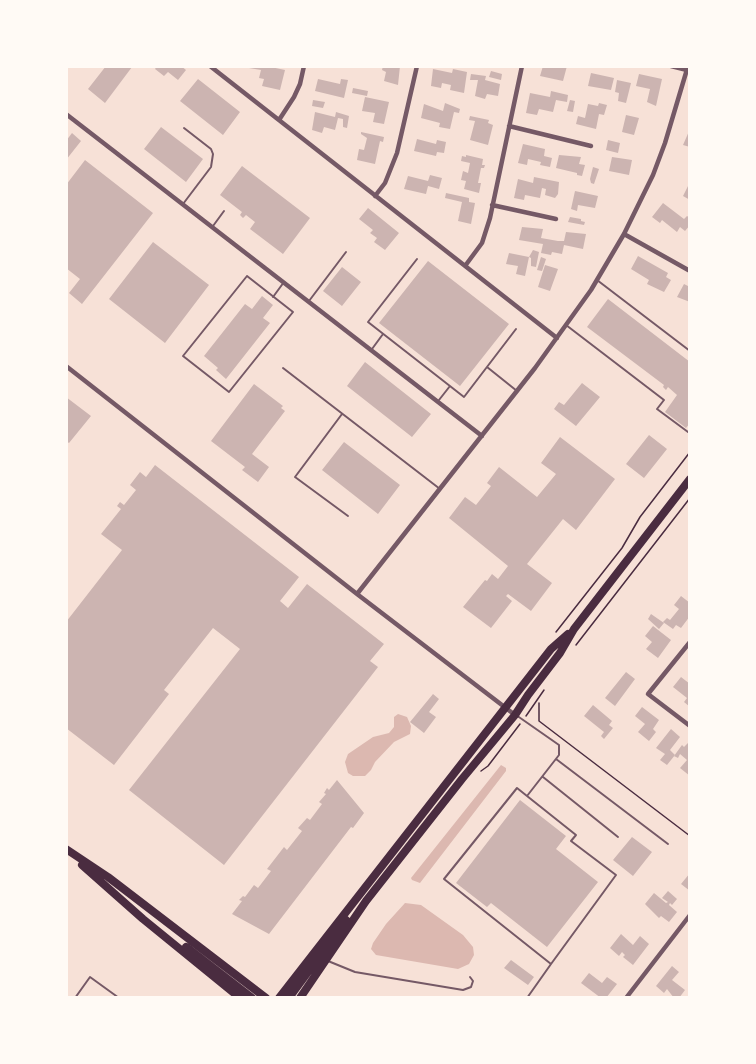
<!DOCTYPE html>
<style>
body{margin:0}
#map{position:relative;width:756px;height:1064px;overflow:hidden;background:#f7e1d7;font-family:"PT Sans",sans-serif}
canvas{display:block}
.frame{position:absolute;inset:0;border:68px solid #fffaf5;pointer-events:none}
</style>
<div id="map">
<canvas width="756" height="1064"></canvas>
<div class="frame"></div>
</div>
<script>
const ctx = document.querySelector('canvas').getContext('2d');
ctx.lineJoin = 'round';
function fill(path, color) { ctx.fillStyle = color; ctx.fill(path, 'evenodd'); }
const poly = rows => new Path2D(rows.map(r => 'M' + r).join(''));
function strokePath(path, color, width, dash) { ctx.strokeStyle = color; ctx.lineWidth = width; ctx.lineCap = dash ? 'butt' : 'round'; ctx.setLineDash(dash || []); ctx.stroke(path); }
const water = poly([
 [398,714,407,717,411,726,410,734,394,742,375,762,371,770,365,776,353,776,348,773,345,762,348,754,373,737,389,733,394,727,394,717],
 [501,765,506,768,506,771,420,883,412,880,411,878],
 [405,903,421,905,463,935,473,947,474,955,469,964,458,969,376,955,371,949,373,943,386,924]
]);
const building = poly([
 [106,66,132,67,105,103,88,89],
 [157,66,181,66,186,70,178,80,168,72,164,76,155,69],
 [250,66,266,66,285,70,280,90,262,86,264,79,259,78,261,70,249,68],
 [383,66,400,66,398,85,384,81,386,72,382,70],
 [543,66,567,66,563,81,540,76],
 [433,69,452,73,453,69,467,72,464,93,450,90,451,85,442,83,441,88,431,86],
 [491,71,502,74,501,80,489,77],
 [591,73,614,78,611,90,588,86],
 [471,74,486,76,485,80,500,84,498,96,487,94,485,99,475,96,478,80,470,80],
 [639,74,662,79,656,106,647,102,650,89,636,86],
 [198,79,240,112,223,135,180,101],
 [318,79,340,84,341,79,348,80,344,98,315,91],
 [617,80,631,83,626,103,618,101,619,93,615,92],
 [353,88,368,91,367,96,352,93],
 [551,91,568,95,567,102,556,100,553,112,539,109,537,115,526,113,530,93,550,97],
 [365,97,389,102,384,124,373,122,375,113,362,111],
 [313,100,325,102,323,108,312,106],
 [570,100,575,101,573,112,567,111],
 [445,103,460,109,459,113,454,112,450,129,439,127,440,123,421,118,424,104,443,111],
 [599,103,607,105,604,115,599,114,596,129,576,124,578,116,585,118,588,104,598,106],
 [315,112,335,117,336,112,349,116,347,128,343,127,343,119,338,118,335,130,324,127,322,133,312,130],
 [626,115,639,118,634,135,622,132],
 [470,116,489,120,488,123,493,125,488,145,470,140,475,121,469,120],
 [161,127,203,159,186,182,144,149],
 [690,129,690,147,683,145],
 [361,132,384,137,383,142,380,141,375,164,357,160,359,149,364,150,367,138,361,134],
 [72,133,81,141,66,160,66,141],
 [417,139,436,144,437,140,446,142,444,153,437,152,436,156,414,151],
 [608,140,620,143,618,153,606,150],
 [523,144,545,149,544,156,552,158,550,167,540,165,541,162,528,159,527,165,518,163],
 [466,155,483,159,482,165,485,165,484,168,481,168,478,183,481,183,479,193,464,189,466,181,461,180,463,171,468,173,470,163,461,161,462,156,466,157],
 [559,155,581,157,579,164,585,165,582,176,577,175,577,173,556,168],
 [612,157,632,160,629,175,609,171],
 [85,160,153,213,82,304,69,293,80,279,66,268,66,185],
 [242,166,310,218,283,254,250,229,255,222,246,215,243,218,240,215,242,212,220,195],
 [593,167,599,169,594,184,591,183,590,179],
 [430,175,442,178,439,189,428,186,426,194,404,189,408,176,428,181],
 [534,177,559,182,558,194,555,198,545,195,546,189,542,188,540,198,525,195,524,200,514,198,518,179,533,183],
 [690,182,690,200,683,196],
 [575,191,598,196,595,208,578,205,577,211,571,209],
 [446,193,469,198,469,202,475,203,471,224,458,221,462,202,445,198],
 [663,203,684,219,687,216,690,218,690,225,685,231,680,227,677,232,662,220,660,223,652,217],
 [368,208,399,233,385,250,374,242,377,238,370,233,373,230,359,219],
 [570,217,581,219,581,221,585,222,584,225,568,222],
 [522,227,543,229,541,238,558,241,564,241,566,232,586,234,583,249,564,245,562,254,552,252,551,255,541,253,543,244,519,240],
 [153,242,209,285,165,343,109,299],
 [533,250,539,252,536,267,531,266,531,258,529,257,525,276,516,274,518,266,506,264,509,253,529,257],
 [638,256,668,273,666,277,671,280,664,292,647,284,649,280,631,269],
 [541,257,546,259,542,271,537,270],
 [428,261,509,324,460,386,379,323],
 [545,265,558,269,550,291,538,287],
 [342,267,361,282,342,306,323,291],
 [684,284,690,287,690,302,677,297],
 [262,296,273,305,263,318,270,323,226,379,216,370,218,368,204,356,245,304,252,309],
 [608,299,690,362,690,423,686,428,665,412,677,395,668,387,666,390,663,387,664,385,587,327],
 [365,362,431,414,412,437,347,386],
 [582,383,600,397,576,426,554,409,559,402,564,405],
 [254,384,283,406,281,408,285,411,252,454,269,467,258,482,242,470,245,467,211,441],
 [66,397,91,416,69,443,66,441],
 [649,435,667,449,644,478,626,464],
 [560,437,615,479,576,530,563,519,527,564,552,583,531,611,508,594,506,596,512,601,491,628,463,607,485,580,487,581,492,574,498,579,508,566,449,518,465,497,476,505,491,486,487,483,499,467,537,497,556,474,541,463],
 [344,442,400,485,378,514,322,470],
 [155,465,299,577,280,601,288,608,307,584,384,644,370,661,378,667,224,865,129,790,240,649,213,628,164,690,169,694,114,765,66,728,66,622,122,550,101,534,121,509,117,506,120,502,124,505,136,490,130,485,140,472,146,477],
 [681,596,690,603,690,616,681,628,676,625,673,629,663,622,667,618,670,620,679,609,674,605],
 [651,614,664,623,659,629,648,619],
 [653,626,671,640,658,658,646,649,652,642,645,636],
 [626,672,635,679,615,706,605,698],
 [681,677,690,684,690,707,684,702,687,698,673,687],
 [433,694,439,699,429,712,436,717,424,733,410,722],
 [593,705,612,721,609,725,613,728,604,739,601,736,604,732,584,716],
 [642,707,659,720,653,729,656,732,649,741,638,732,645,724,635,716],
 [671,729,680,737,670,750,675,755,667,765,660,760,665,754,656,748],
 [688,743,690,744,690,776,680,768,687,760,680,754,678,758,674,756,682,745,684,747],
 [337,780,364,813,353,828,351,827,269,934,232,914,242,901,239,900,243,896,245,897,254,885,258,888,271,871,267,869,284,847,287,850,302,831,298,828,307,818,310,820,322,804,319,802,326,794,324,793,327,788,329,790],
 [520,800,566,836,556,849,598,882,547,947,491,903,487,907,456,883],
 [632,837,652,852,633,876,613,860],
 [690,873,690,891,681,884],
 [668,891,677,899,672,905,670,903,669,905,677,912,669,922,661,916,659,918,645,904,654,893,666,903,668,902,662,898],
 [621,934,633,945,640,936,649,944,633,965,623,957,625,955,622,952,619,956,610,948],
 [511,960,534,977,528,985,504,968],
 [672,966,679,972,672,980,685,990,679,998,674,998,667,989,664,993,656,986],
 [589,973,602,983,607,977,617,984,606,998,601,998,581,983]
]);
const path = poly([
 [556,632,622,548,640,517,690,452],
 [576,645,690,498],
 [539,703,539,721,690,836],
 [526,716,544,690],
 [481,771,488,766,520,724]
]);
const service = poly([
 [183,204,211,167,213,154,211,149,184,128],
 [213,226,224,211],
 [417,259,368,322,464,397,516,329],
 [247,276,293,312,229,392,183,356,247,276],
 [597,280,690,351],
 [273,297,284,282],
 [309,301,346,252],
 [566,325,664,400,657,409,688,432,690,430],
 [372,349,383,334],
 [487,367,517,391],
 [283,368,440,489],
 [439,400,450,386],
 [342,414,295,477,348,516],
 [516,715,559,745,559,755,527,796,576,835,571,841,616,875,551,964],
 [556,759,668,844],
 [543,777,618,837],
 [527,796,517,788,444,879,551,964,527,998],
 [328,961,355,972,463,990,471,987,473,981,470,977],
 [75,998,90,977,119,998]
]);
const minor = poly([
 [210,66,557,338],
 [671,66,687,70],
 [66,114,482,436],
 [279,120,294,97,300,84,304,66],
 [509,126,591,146],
 [375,196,385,183,397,153,417,66],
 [492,205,556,219],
 [624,234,690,271],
 [465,266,482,243,490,218,522,66],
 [66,366,357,594,515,715],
 [357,594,535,368,591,290,624,234,653,175,665,143,688,66],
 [690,642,648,694,690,726],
 [626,998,690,915]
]);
const primary = poly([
 [279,998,551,649,568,634],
 [289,998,346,920],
 [300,998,366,901,462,779,515,715,528,695,560,653,574,629,690,479]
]);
const trunk = poly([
 [66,849,108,877,266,998],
 [82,865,143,919,240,998],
 [186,947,252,998]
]);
fill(water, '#dcb8b0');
fill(building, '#ccb4b1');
strokePath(path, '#4a2c40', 1.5);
strokePath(service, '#755966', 2);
strokePath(minor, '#755966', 4.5);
strokePath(primary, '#4a2c40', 8);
strokePath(trunk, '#4a2c40', 8);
</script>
